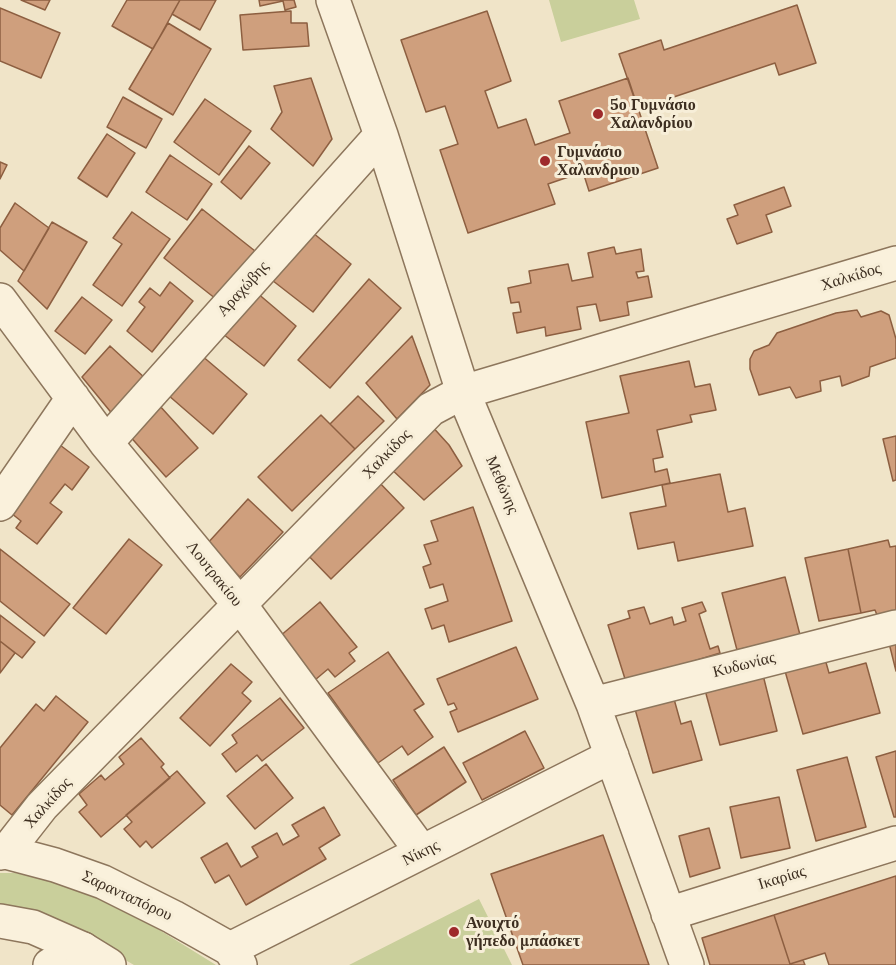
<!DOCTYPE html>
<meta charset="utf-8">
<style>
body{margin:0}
canvas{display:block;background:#f0e4c8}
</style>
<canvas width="896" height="965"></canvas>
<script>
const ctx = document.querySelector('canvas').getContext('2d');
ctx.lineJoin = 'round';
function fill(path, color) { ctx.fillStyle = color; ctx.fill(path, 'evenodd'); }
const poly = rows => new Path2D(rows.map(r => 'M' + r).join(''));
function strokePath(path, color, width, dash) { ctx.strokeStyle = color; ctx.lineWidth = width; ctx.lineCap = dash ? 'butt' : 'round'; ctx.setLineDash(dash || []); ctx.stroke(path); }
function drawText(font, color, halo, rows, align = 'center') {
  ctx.font = font + ' Lora,serif'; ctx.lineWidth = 6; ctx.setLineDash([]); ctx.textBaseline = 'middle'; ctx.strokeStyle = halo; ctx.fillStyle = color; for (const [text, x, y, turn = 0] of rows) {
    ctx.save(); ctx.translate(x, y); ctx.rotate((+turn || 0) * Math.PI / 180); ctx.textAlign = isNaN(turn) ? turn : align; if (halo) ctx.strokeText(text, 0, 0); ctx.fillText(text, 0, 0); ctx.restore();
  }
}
const green = poly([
 [549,0,634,0,640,19,561,42],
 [0,873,15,873,74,886,140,918,216,965,134,965,77,932,0,908],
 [479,899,512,965,349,965]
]);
const building = poly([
 [21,0,50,0,45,10,21,0],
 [127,0,180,0,153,49,112,26,127,0],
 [180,0,216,0,200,30,172,14,180,0],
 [259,0,294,0,296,7,285,10,283,1,260,6,259,0],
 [797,5,816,63,779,75,775,63,638,109,619,54,661,40,664,50,797,5],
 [0,8,60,33,41,78,0,61,0,8],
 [291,11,291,23,307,23,309,46,243,50,240,15,291,11],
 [487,11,511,81,485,91,498,128,526,119,535,145,570,133,559,101,628,78,658,168,589,191,583,172,548,184,555,204,468,233,440,150,458,144,445,106,426,112,401,40,487,11],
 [168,23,211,49,173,115,129,89,168,23],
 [311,78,332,139,313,166,271,129,282,112,274,86,311,78],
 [123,97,162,119,146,148,107,127,123,97],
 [205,99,251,131,219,175,174,142,205,99],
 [107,134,135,153,107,197,78,178,107,134],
 [249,146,270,163,241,199,221,182,249,146],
 [170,155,212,184,187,220,146,192,170,155],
 [0,162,7,165,0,179,0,162],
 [784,187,791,206,766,215,772,232,737,244,727,219,738,215,734,205,784,187],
 [15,203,49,228,24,271,0,250,0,228,15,203],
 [202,209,255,251,216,299,164,258,202,209],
 [132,212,170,239,122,306,93,285,122,244,113,238,132,212],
 [52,222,87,242,47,309,18,281,52,222],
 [307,228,351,264,313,312,268,277,307,228],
 [614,247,616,254,641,249,644,271,636,272,638,278,648,276,652,297,627,302,629,315,600,321,596,304,577,307,581,329,546,336,545,327,517,333,513,313,521,312,519,302,511,303,508,288,531,283,529,271,568,264,572,281,593,277,588,253,614,247],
 [369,279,401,308,330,388,298,360,369,279],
 [170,282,193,301,152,352,127,331,145,307,139,302,150,288,160,296,170,282],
 [256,292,296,326,264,366,223,334,256,292],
 [82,297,112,320,85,354,55,331,82,297],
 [857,310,861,317,881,311,889,315,896,339,896,358,870,367,869,376,842,386,840,376,820,381,821,391,796,398,790,387,759,395,750,369,750,359,754,351,769,345,777,333,836,313,857,310],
 [412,336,430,385,397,419,366,383,412,336],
 [110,346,146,379,114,416,82,377,110,346],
 [201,355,247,394,213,434,168,395,201,355],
 [689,361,695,387,710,384,716,410,690,415,692,422,657,430,663,457,653,459,655,472,667,469,670,483,602,498,586,422,629,413,620,376,689,361],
 [358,396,384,421,355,449,330,424,358,396],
 [159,405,198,448,166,477,128,434,159,405],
 [321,415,355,449,292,511,258,477,321,415],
 [429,423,449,445,462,466,424,500,387,465,429,423],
 [896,436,896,480,893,481,883,439,896,436],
 [56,442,89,467,72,490,65,484,50,503,62,512,37,544,16,528,21,521,6,509,56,442],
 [720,474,728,512,745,508,753,546,678,561,674,542,638,549,630,513,666,506,662,485,720,474],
 [375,478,404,508,331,579,302,549,375,478],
 [248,499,283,532,240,577,206,545,248,499],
 [473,507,512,621,449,642,444,625,432,629,425,609,448,601,443,584,430,588,423,567,431,564,424,545,438,541,431,521,473,507],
 [129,539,162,565,106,634,73,608,129,539],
 [888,540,890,547,896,546,896,611,877,615,875,610,861,613,848,549,888,540],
 [0,549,70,604,44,636,0,601,0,549],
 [848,549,861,613,819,621,805,558,848,549],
 [785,577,800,635,737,650,722,593,785,577],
 [320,602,357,647,349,653,355,661,335,677,328,669,315,680,279,637,320,602],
 [702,602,706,611,699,614,710,649,718,646,720,653,626,682,608,625,630,618,628,611,644,607,650,624,672,617,674,625,686,621,682,608,702,602],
 [0,615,35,642,22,658,0,641,0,615],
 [0,641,15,653,0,673,0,641],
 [896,641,896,671,889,643,896,641],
 [516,647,538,699,458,732,450,712,457,709,454,703,448,705,437,679,516,647],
 [388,652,424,704,414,710,433,737,408,755,402,746,378,763,328,693,388,652],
 [825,659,829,673,866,663,880,713,803,734,785,671,825,659],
 [231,664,252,682,242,693,251,701,210,746,180,718,231,664],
 [763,675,777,731,720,745,705,690,763,675],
 [56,696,88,722,12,815,0,805,0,748,36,704,44,711,56,696],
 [280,698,304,728,262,761,257,755,236,772,222,754,237,743,232,735,280,698],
 [674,699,681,724,691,721,702,760,653,773,635,709,674,699],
 [525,731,544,768,482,800,463,763,525,731],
 [141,738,164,764,161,767,170,778,101,837,79,812,87,805,79,794,101,775,105,780,124,764,119,757,141,738],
 [444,747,466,782,416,815,393,780,444,747],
 [896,751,896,817,894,817,876,757,896,751],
 [847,757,866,827,816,841,797,770,847,757],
 [266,764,293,798,255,829,227,796,266,764],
 [177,771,205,803,152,848,146,841,140,847,124,829,132,822,126,815,177,771],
 [779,797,790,848,741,858,730,807,779,797],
 [324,807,340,835,319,848,326,859,246,905,229,875,215,883,201,858,227,843,241,867,258,857,252,847,277,833,283,845,299,836,292,825,324,807],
 [709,828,720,868,690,877,679,836,709,828],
 [603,835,649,965,523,965,491,874,603,835],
 [896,876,896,965,829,965,825,953,790,964,774,915,896,876],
 [774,915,790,964,803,960,805,965,710,965,702,938,774,915]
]);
const minor = poly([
 [333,0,381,135,463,392,593,704,687,965],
 [0,300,106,443,240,605,422,852],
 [106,443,381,135],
 [0,504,73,398],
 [593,704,896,627],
 [6,852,42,806,431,409,463,392,896,263],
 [668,914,896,843],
 [230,949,612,756],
 [50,965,83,949]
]);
const tertiary = poly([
 [0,853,6,852,55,865,103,882,173,917,230,949,240,965],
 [0,921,33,927,83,949,109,965]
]);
const markers = [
 [598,114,6,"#9e2a2b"],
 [545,161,6,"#9e2a2b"],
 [454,932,6,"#9e2a2b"]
];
const poiNames = [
 ["5ο Γυμνάσιο",610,105],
 ["Χαλανδρίου",610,123],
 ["Γυμνάσιο",557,152],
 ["Χαλανδριου",557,170],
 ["Ανοιχτό",466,923],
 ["γήπεδο μπάσκετ",466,941]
];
const streetNames = [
 ["Χαλκίδος",851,277,-17],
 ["Αραχώβης",243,289,-48],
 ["Χαλκίδος",387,454,-46],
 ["Μεθώνης",502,485,67],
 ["Λουτρακίου",214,574,51],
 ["Κυδωνίας",744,665,-14],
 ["Χαλκίδος",48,803,-48],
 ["Νίκης",421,853,-27],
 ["Ικαρίας",782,878,-17],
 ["Σαρανταπόρου",127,896,25]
];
fill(green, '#c9cf9b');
fill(building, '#cf9f7d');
strokePath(building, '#8d5f41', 1.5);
strokePath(minor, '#8d765c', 36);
strokePath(tertiary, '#8d765c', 36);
strokePath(minor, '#faf1dc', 33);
strokePath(tertiary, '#faf1dc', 33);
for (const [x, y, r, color] of markers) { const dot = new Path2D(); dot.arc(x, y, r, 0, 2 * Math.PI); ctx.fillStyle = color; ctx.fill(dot); strokePath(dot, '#f7eed8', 2); }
drawText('bold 16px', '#3d2e20', '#f7eed8', poiNames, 'left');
drawText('16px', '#3d2e20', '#f7eed8', streetNames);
</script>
